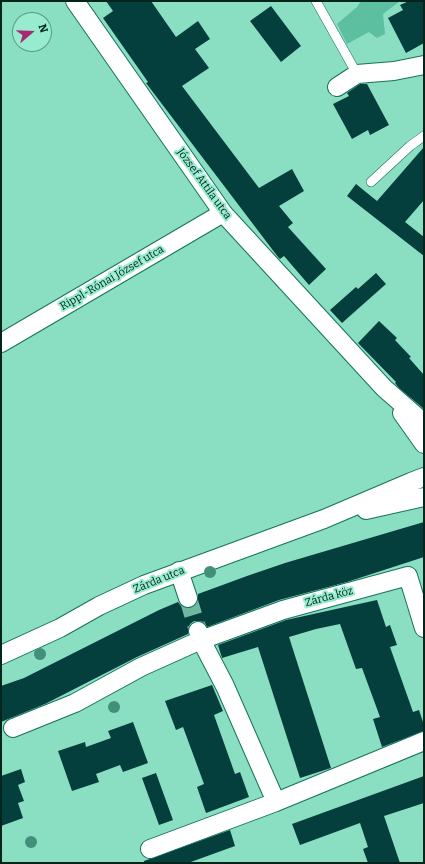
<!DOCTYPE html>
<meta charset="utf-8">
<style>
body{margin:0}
#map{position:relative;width:425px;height:864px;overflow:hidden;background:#8adec2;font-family:Bitter,serif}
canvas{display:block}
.frame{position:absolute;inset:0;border:2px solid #01251b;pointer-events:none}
.north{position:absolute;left:12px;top:12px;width:40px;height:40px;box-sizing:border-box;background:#97ebce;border:1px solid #5b9c86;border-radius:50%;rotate:71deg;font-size:11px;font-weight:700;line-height:16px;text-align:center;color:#01251b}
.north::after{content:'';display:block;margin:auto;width:14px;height:18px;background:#aa2772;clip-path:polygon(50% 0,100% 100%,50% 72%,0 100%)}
</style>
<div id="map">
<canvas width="425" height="864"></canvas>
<div class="frame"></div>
<div class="north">N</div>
</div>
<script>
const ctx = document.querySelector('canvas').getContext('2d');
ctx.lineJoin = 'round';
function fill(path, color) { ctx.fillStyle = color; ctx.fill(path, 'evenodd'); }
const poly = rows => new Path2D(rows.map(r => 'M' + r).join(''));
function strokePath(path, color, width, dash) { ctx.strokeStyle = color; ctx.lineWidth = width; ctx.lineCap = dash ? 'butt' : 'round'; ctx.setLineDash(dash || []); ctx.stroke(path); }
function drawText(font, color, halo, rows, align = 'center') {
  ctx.font = font + ' Bitter,serif'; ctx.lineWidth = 4; ctx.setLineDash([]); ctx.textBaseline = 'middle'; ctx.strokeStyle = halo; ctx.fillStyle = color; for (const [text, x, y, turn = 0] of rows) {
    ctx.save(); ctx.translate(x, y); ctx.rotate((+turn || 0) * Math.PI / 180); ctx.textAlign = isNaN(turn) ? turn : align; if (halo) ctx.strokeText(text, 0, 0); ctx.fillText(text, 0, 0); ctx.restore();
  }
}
const green = poly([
 [361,1,400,1,383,14,385,34,377,38,369,32,347,44,337,24,357,7]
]);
const building = poly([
 [106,1,151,1,176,37,198,21,210,39,195,49,209,68,182,86,259,188,292,169,304,191,279,206,293,223,288,227,326,269,309,285,284,256,280,259,278,257,146,83,148,82,103,18,113,11],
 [409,1,424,1,424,43,406,53,388,18,403,10,400,5],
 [271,6,301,46,281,62,250,21],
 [360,84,367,84,389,125,370,135,368,130,352,139,333,104,349,96,347,93],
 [424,147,424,200,405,222,424,237,424,256,347,196,356,184,377,201],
 [376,273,386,284,342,323,330,310,356,287,358,289],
 [379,321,397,338,395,340,411,357,409,358,424,375,424,409,399,388,395,383,396,382,358,343],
 [424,522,424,557,347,582,279,600,207,627,205,623,200,621,194,621,190,624,188,629,188,634,137,657,45,704,1,722,1,686,24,678,159,610,178,602,181,606,186,608,191,608,196,605,198,600,198,594,247,576,285,563],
 [377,600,386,627,390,625,397,645,390,647,413,712,419,710,424,725,424,731,382,747,373,719,380,717,362,668,356,669,340,624,316,629,289,637,331,768,300,778,258,647,222,658,218,645,286,620],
 [212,685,223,711,214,715,235,774,240,772,249,797,206,813,197,787,204,784,183,727,176,730,165,701],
 [133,722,148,763,123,772,120,765,96,774,99,782,72,791,58,751,85,742,86,747,111,738,108,731],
 [21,769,25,782,18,785,24,801,18,803,23,818,1,826,1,776],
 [156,773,173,820,159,825,142,778],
 [424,776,424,803,384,816,400,863,368,863,363,849,368,847,360,823,300,845,292,824],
 [230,830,235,846,188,863,144,863,144,861]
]);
const minorTunnel = poly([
 [188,598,198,631]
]);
const service = poly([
 [316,1,357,74],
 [371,182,410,146,424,136]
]);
const minor = poly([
 [75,1,223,213,384,388,424,423],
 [337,87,357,74,394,71,424,65],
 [1,343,223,213],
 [402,413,424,444],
 [366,510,424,497],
 [179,571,188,598],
 [198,631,201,640,225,686,276,802],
 [1,655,60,628,99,606,144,585,324,519,411,482,424,477],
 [13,728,75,703,141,667,201,640,283,610,408,576,424,628],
 [150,849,276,802,424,741]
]);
const trees = [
 [210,572],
 [40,654],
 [114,707],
 [31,842]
];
const streetNames = [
 ["József Attila utca",204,184,54],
 ["Rippl-Rónai József utca",112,278,-30],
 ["Zárda utca",159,580,-22],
 ["Zárda köz",329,597,-15]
];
fill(green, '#5cbfa0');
fill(building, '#053f3d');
strokePath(minorTunnel, '#6fb9a1', 18, [18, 9]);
strokePath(service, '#15735b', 10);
strokePath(minor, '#15735b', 20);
strokePath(service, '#fff', 9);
strokePath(minor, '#fff', 18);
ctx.fillStyle = '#43907a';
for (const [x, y] of trees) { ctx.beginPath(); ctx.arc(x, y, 6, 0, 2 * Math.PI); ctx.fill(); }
drawText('11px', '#01251b', '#97ebce', streetNames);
</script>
